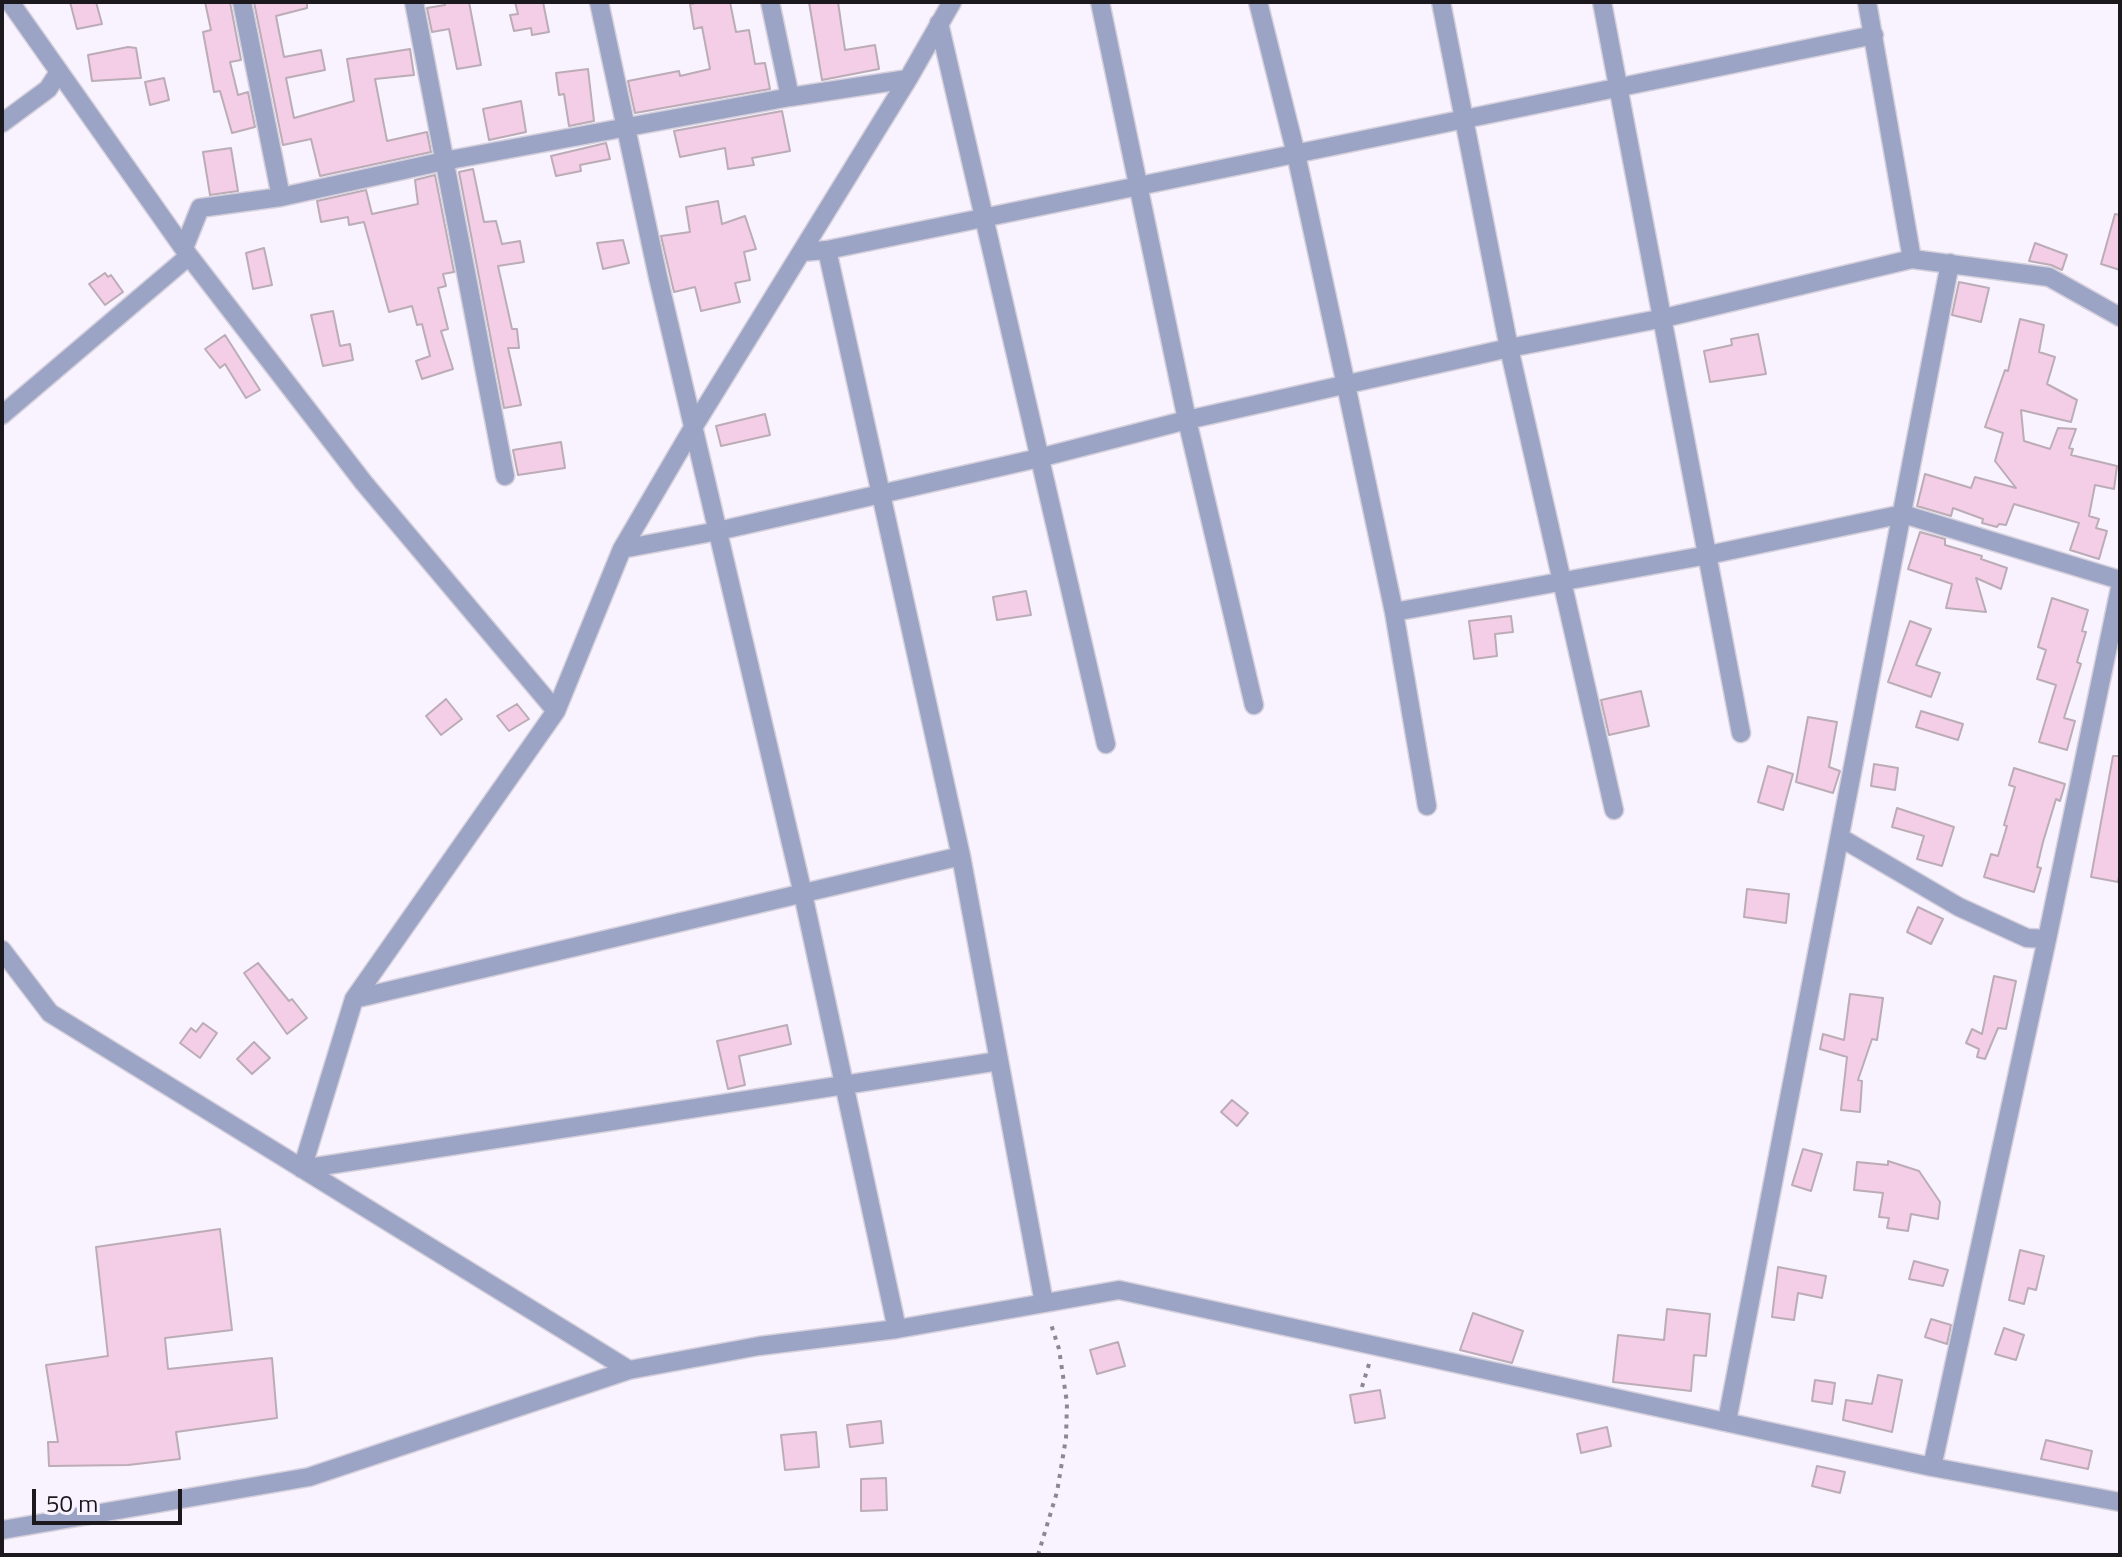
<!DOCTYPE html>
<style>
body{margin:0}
#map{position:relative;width:2122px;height:1557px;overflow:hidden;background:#f8f3ff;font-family:"Titillium Web",sans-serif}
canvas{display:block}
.frame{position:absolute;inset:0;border:4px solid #1b191e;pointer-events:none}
.scale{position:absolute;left:32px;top:1489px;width:150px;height:36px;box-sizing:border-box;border:4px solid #1b191e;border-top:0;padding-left:10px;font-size:24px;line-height:28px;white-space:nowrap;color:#1b191e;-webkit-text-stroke:6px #f8f3ff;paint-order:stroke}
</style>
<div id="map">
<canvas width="2122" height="1557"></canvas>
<div class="frame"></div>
<div class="scale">50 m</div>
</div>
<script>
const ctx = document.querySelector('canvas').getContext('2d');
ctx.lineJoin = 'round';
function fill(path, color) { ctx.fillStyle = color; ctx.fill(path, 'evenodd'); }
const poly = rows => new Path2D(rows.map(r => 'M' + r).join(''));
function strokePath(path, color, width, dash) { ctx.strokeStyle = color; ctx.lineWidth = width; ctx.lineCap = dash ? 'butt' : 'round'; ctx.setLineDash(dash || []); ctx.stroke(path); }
const building = poly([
 [70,2,96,2,102,24,77,29,70,2],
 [205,2,230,2,241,60,230,62,238,95,248,92,255,127,232,133,220,91,214,92,203,32,211,30,205,2],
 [254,2,307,2,307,8,276,16,284,57,321,50,325,70,286,78,294,118,354,101,347,59,410,49,414,75,375,79,387,141,427,132,431,152,320,176,311,139,283,145,254,2],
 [445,2,469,2,481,65,457,69,449,29,432,32,427,8,445,5,445,2],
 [515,2,543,2,549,32,532,35,531,28,514,31,510,15,518,14,515,2],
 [702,2,730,2,736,32,749,30,755,64,765,63,770,89,635,113,628,81,679,71,680,76,710,69,702,27,694,29,690,4,702,2],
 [809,2,838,2,845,50,875,45,879,69,822,80,809,2],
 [128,47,136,48,141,78,92,81,88,55,128,47],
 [588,69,594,121,569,126,564,94,559,95,556,73,588,69],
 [164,78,169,100,150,105,145,82,164,78],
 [521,101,526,132,489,140,483,109,521,101],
 [782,111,790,151,752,158,754,165,728,169,725,148,680,157,674,131,782,111],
 [606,143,610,159,580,165,581,171,556,176,551,156,606,143],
 [231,148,238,191,210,195,203,152,231,148],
 [473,169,484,222,496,221,502,244,520,241,524,262,498,266,512,329,517,329,519,348,508,348,521,405,504,408,459,172,473,169],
 [435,175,454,272,443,274,446,286,438,288,448,329,441,331,453,369,422,379,416,361,430,356,422,324,417,325,412,306,389,312,364,222,349,225,348,217,321,222,317,201,366,190,372,214,418,204,415,180,435,175],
 [718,201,722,224,745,216,756,249,744,252,750,280,735,283,740,302,701,311,695,287,674,292,661,236,690,232,686,207,718,201],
 [2115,214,2120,215,2120,270,2101,264,2115,214],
 [623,240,629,263,603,269,597,243,623,240],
 [2035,243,2067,255,2062,270,2051,265,2029,261,2035,243],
 [264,248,272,285,253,289,246,253,264,248],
 [105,273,108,277,111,275,123,292,105,305,89,284,105,273],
 [1959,282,1989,288,1981,322,1952,315,1959,282],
 [333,311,340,346,350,344,353,360,323,366,311,315,333,311],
 [2020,319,2044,325,2039,352,2055,357,2047,384,2077,400,2071,422,2021,410,2024,441,2050,449,2058,428,2076,429,2069,448,2073,449,2071,455,2117,466,2114,489,2095,485,2089,516,2099,519,2096,528,2107,531,2099,559,2070,550,2079,523,2014,504,2006,525,1999,524,1997,527,1982,523,1983,519,1953,508,1951,516,1917,506,1925,474,1971,488,1975,477,2016,488,1995,461,2003,433,1985,427,2005,370,2008,371,2020,319],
 [1758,334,1766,374,1710,382,1704,351,1732,345,1731,339,1758,334],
 [225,335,260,390,246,398,225,364,220,368,205,349,225,335],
 [765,414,770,435,721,446,716,426,765,414],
 [561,442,565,468,518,475,513,450,561,442],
 [1920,532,1945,539,1945,545,1982,556,1981,559,2007,568,2001,589,1976,578,1986,612,1946,608,1952,584,1908,569,1920,532],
 [1026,591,1031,615,997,620,993,597,1026,591],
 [2052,598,2088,610,2082,631,2086,632,2077,662,2081,664,2064,718,2075,721,2067,750,2039,742,2056,685,2037,679,2046,650,2038,647,2052,598],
 [1511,616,1513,632,1495,634,1497,656,1474,659,1469,621,1511,616],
 [1910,621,1931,629,1916,665,1940,673,1931,697,1888,682,1910,621],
 [1641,691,1649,726,1609,735,1601,700,1641,691],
 [446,699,462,719,441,735,426,716,446,699],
 [517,704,529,719,509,731,497,716,517,704],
 [1921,711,1963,724,1958,740,1916,727,1921,711],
 [1808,717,1837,722,1829,767,1840,771,1833,793,1796,782,1808,717],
 [2113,756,2120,756,2120,871,2118,882,2091,877,2113,756],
 [1874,764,1898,768,1895,790,1871,786,1874,764],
 [1768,766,1793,774,1783,810,1758,802,1768,766],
 [2014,768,2065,784,2060,801,2056,799,2043,842,2037,867,2041,868,2034,892,1984,877,1991,854,1998,856,2007,826,2004,825,2015,787,2009,785,2014,768],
 [1897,808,1954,827,1942,866,1917,859,1924,836,1892,827,1897,808],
 [1747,889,1789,894,1786,923,1744,917,1747,889],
 [1918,907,1943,919,1931,944,1907,932,1918,907],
 [258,963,289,1001,292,999,307,1018,287,1034,244,973,258,963],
 [1994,976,2016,981,2006,1029,1998,1028,1985,1059,1977,1057,1979,1049,1966,1043,1972,1029,1982,1034,1994,976],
 [1850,994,1883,998,1877,1040,1872,1039,1858,1080,1862,1081,1860,1112,1841,1110,1847,1057,1820,1049,1823,1034,1844,1040,1850,994],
 [203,1023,217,1033,200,1058,180,1043,191,1028,196,1032,203,1023],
 [787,1025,791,1044,739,1056,745,1085,728,1089,717,1041,787,1025],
 [254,1042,270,1058,252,1074,237,1059,254,1042],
 [1232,1100,1248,1113,1237,1126,1221,1112,1232,1100],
 [1803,1149,1822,1154,1811,1191,1792,1185,1803,1149],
 [1888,1161,1919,1171,1940,1202,1938,1219,1911,1214,1908,1231,1887,1228,1889,1218,1879,1217,1883,1193,1854,1190,1857,1162,1888,1165,1888,1161],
 [220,1229,232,1330,165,1338,168,1369,272,1358,277,1418,176,1432,180,1459,128,1465,49,1466,48,1442,58,1442,46,1365,108,1356,96,1247,220,1229],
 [2020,1250,2044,1256,2036,1290,2028,1288,2024,1304,2009,1300,2020,1250],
 [1914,1261,1948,1270,1943,1286,1909,1279,1914,1261],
 [1778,1267,1826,1276,1822,1298,1798,1293,1794,1320,1772,1317,1778,1267],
 [1667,1309,1710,1314,1706,1356,1694,1355,1691,1391,1613,1382,1618,1335,1664,1340,1667,1309],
 [1473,1313,1523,1331,1512,1363,1460,1350,1473,1313],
 [1931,1319,1951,1325,1947,1344,1925,1337,1931,1319],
 [2004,1328,2024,1335,2016,1360,1995,1354,2004,1328],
 [1118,1342,1125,1366,1097,1374,1090,1350,1118,1342],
 [1878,1375,1902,1380,1892,1432,1843,1420,1846,1400,1872,1404,1878,1375],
 [1815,1380,1835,1383,1832,1404,1812,1401,1815,1380],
 [1380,1390,1385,1418,1355,1423,1350,1395,1380,1390],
 [881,1421,883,1443,850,1447,847,1425,881,1421],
 [1607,1427,1611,1446,1581,1453,1577,1434,1607,1427],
 [816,1432,819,1467,785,1470,781,1435,816,1432],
 [2046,1440,2092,1451,2088,1469,2041,1459,2046,1440],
 [1817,1466,1845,1472,1840,1493,1812,1486,1817,1466],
 [886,1478,887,1510,861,1511,861,1479,886,1478]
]);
const path = poly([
 [1362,1387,1369,1364],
 [1038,1555,1057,1492,1066,1438,1067,1403,1059,1349,1050,1321]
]);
const minor = poly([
 [10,2,189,256,364,483,556,711],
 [242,2,281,197],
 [414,2,505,476],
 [599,2,658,277,803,894,897,1329],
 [770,2,790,97],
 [952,2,908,79,694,426,622,549,556,711,354,999,302,1169,999,1061],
 [1100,2,1187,420,1254,705],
 [1258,2,1296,154,1346,385,1394,612,1427,806],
 [1441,2,1509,348,1614,810],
 [1602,2,1741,733],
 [1867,2,1912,259],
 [939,23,1106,744],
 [2,123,48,89,59,72],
 [184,248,200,208,281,197,444,161,790,97,908,79],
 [827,250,961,856,1044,1303],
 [802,252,827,250,1874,35],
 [2,415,189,256],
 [622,549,718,531,1039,458,1187,420,1509,348,1664,318,1912,259,2049,277,2120,317],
 [1394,612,1708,555,1903,514,2120,580],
 [1841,838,1959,907,2027,938,2047,939],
 [2,950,50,1013,629,1370],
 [354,999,961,856],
 [1727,1421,1950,263],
 [1932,1467,2047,939,2120,588],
 [2,1530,309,1477,629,1370,759,1346,897,1329,1119,1290,1932,1467,2120,1502]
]);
fill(building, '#f3cee6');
strokePath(building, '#bbacb6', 2);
strokePath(minor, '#d5d0db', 21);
strokePath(path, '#8c8891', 4, [4, 6]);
strokePath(minor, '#9ca4c6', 18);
</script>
